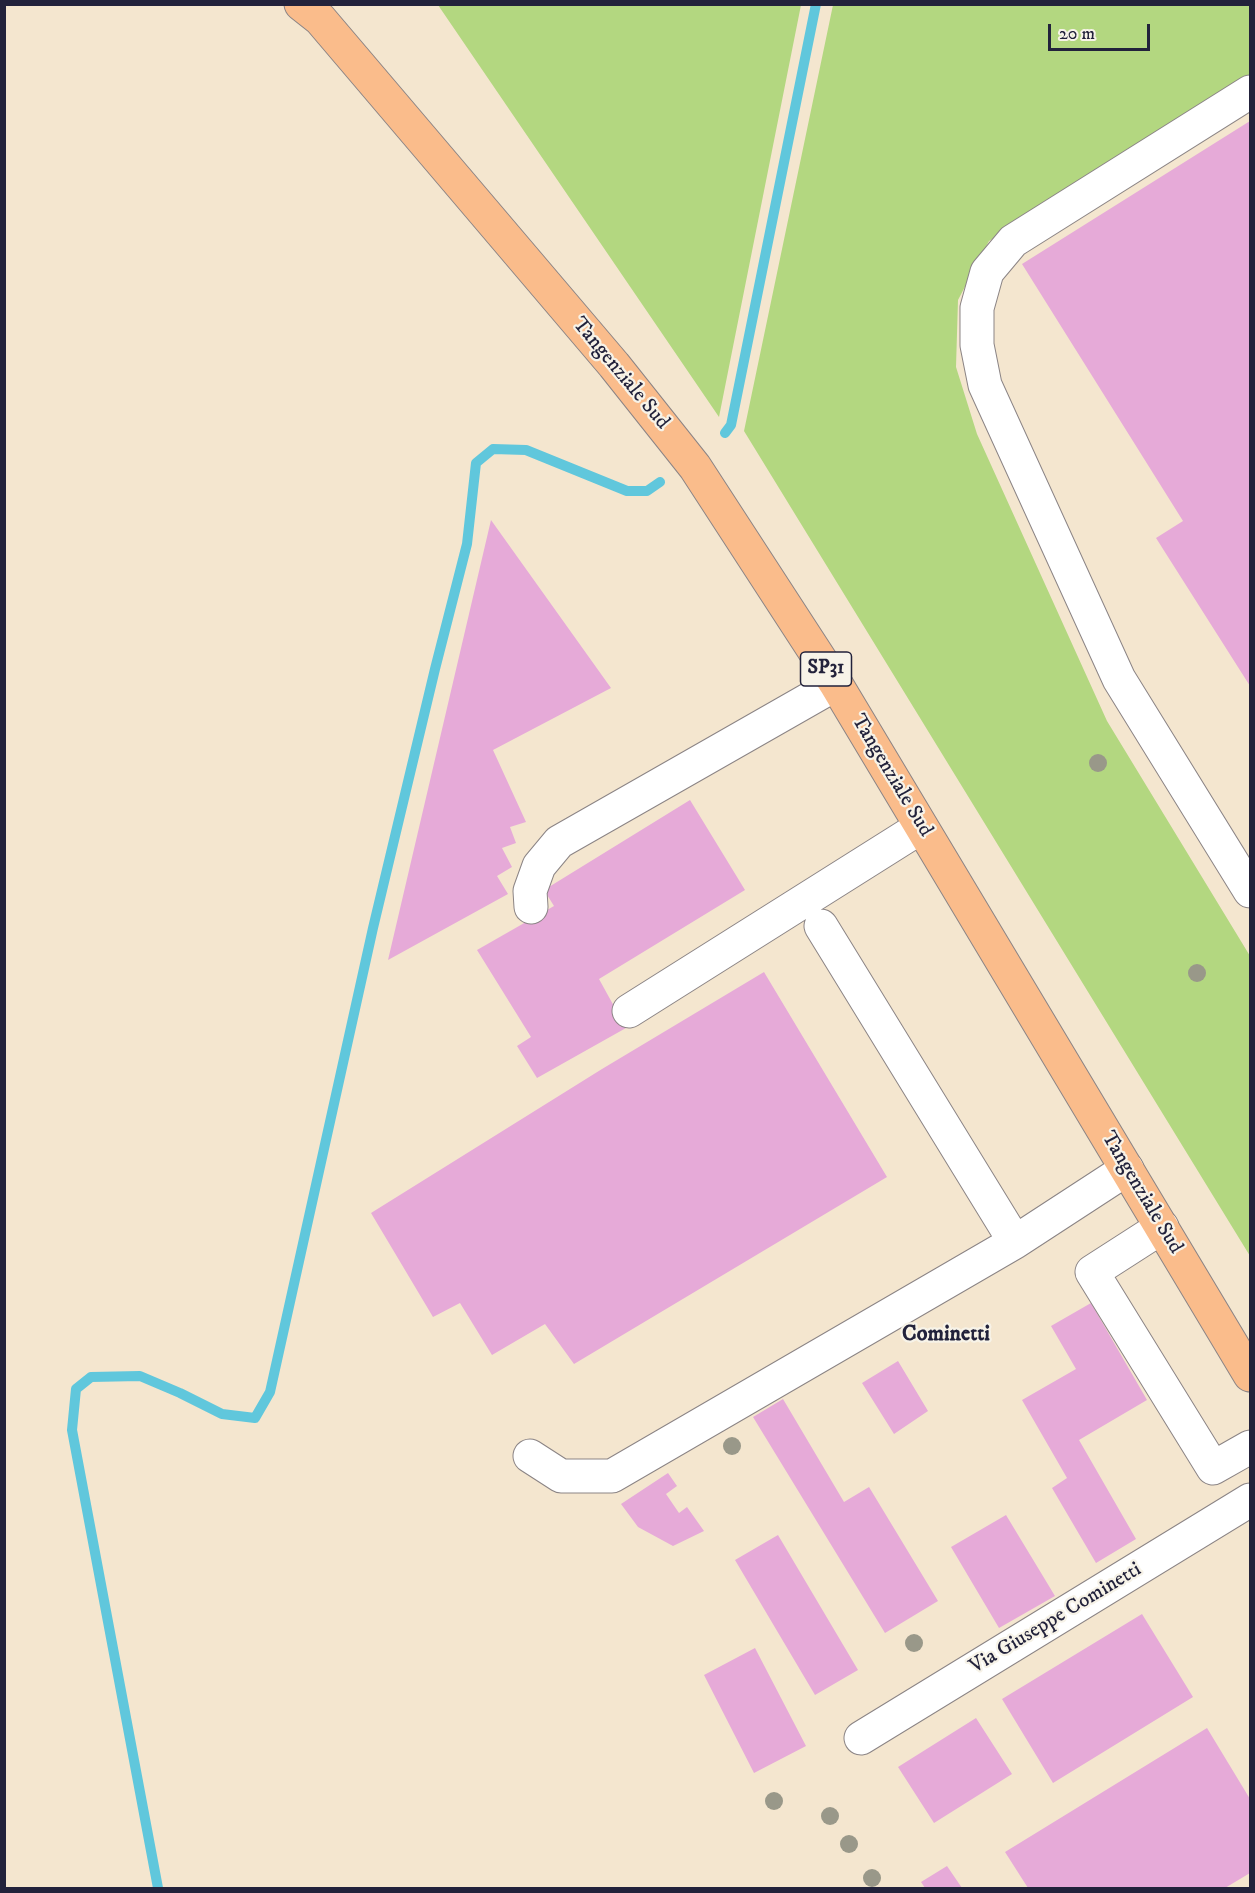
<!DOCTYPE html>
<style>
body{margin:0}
#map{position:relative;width:1255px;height:1893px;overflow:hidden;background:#f4e6cf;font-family:"IM FELL DW Pica",serif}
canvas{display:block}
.frame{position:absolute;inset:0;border:6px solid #22223b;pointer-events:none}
.scale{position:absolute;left:1048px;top:24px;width:102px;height:27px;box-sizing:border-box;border:3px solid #22223b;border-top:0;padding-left:8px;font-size:18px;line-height:21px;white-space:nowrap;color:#22223b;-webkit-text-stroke:4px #f7f3e8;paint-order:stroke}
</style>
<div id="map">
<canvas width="1255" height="1893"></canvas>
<div class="frame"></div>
<div class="scale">20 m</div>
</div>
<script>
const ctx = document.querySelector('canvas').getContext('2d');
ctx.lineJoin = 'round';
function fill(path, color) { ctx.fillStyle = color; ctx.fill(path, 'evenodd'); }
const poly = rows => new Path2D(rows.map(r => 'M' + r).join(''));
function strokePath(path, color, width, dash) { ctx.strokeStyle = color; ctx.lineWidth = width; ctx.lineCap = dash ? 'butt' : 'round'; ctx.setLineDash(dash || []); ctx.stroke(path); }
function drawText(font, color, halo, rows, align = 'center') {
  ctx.font = font + ' "IM FELL DW Pica",serif'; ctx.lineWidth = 4.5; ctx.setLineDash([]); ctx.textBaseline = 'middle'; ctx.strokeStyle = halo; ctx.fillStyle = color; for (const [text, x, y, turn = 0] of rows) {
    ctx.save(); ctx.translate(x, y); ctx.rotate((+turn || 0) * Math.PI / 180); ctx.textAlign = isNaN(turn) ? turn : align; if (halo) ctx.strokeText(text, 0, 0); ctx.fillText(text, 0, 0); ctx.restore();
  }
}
const green = poly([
 [438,5,801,5,719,417],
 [833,5,1250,5,1250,76,989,241,958,300,956,367,977,434,1107,721,1250,956,1250,1256,744,431]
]);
const stream = poly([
 [725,433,731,425,816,4],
 [158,1888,72,1430,76,1389,91,1377,140,1376,180,1393,222,1414,255,1418,270,1392,373,928,435,669,467,544,476,463,493,449,526,450,627,491,647,491,660,482]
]);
const building = poly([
 [1250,121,1250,686,1156,538,1183,521,1022,264],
 [491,520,611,688,493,750,526,822,510,827,516,843,502,848,512,867,497,876,508,894,388,960],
 [690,800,745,890,599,979,626,1028,537,1078,517,1046,531,1037,477,950,554,906,544,890],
 [764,972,887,1177,574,1364,545,1324,492,1355,460,1303,433,1317,371,1213,602,1069],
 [1091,1303,1147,1400,1079,1440,1136,1539,1096,1563,1052,1488,1067,1478,1022,1400,1076,1369,1051,1326],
 [898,1361,928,1411,894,1434,862,1383],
 [783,1399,844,1502,869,1487,938,1601,885,1633,753,1417],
 [668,1473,677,1486,666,1494,679,1513,687,1507,704,1531,673,1546,638,1527,621,1504],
 [1006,1515,1055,1596,999,1628,951,1547],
 [778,1535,858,1670,815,1695,735,1560],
 [1142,1614,1193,1697,1053,1783,1002,1699],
 [755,1648,806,1746,754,1773,704,1675],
 [976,1718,1012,1774,934,1823,898,1767],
 [1207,1728,1250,1799,1250,1873,1225,1888,1028,1888,1005,1852],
 [947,1866,962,1888,925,1888,921,1882]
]);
const minor = poly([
 [1250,92,1013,241,987,272,977,308,977,345,985,385,1119,679,1250,891],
 [531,907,530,891,539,866,559,842,836,684],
 [821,926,1015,1242],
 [629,1011,921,827],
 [1162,1227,1092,1272,1213,1468,1250,1447],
 [530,1456,561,1476,612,1476,1015,1242,1127,1169],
 [861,1738,1250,1500]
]);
const major = poly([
 [301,4,320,19,614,365,695,467,836,684,1250,1375]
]);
const trees = [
 [1098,763],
 [1197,973],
 [732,1446],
 [914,1643],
 [774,1801],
 [830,1816],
 [849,1844],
 [872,1878]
];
const shields = [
 [826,669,51]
];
const shieldNames = [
 ["SP31",826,669]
];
const streetNames = [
 ["Tangenziale Sud",620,374,50],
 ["Tangenziale Sud",891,776,59],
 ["Tangenziale Sud",1141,1193,59],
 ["Via Giuseppe Cominetti",1056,1619,-31]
];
const neighbourhoodNames = [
 ["Cominetti",946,1335]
];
fill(green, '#b3d780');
strokePath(stream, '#60c7dc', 10);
fill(building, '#e6aad8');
strokePath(minor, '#8b8485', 35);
strokePath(major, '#8b8485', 35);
strokePath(minor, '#fff', 33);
strokePath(major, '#fabc8b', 33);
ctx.fillStyle = '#999889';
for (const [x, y] of trees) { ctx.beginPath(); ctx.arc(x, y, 9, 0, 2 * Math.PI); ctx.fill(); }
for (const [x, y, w] of shields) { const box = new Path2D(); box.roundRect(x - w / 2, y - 17, w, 34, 4.5); ctx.fillStyle = '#f7f3e8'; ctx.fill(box); strokePath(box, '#22223b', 1.5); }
drawText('bold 20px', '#22223b', null, shieldNames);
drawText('21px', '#22223b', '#f7f3e8', streetNames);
drawText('bold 22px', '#22223b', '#f7f3e8', neighbourhoodNames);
</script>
